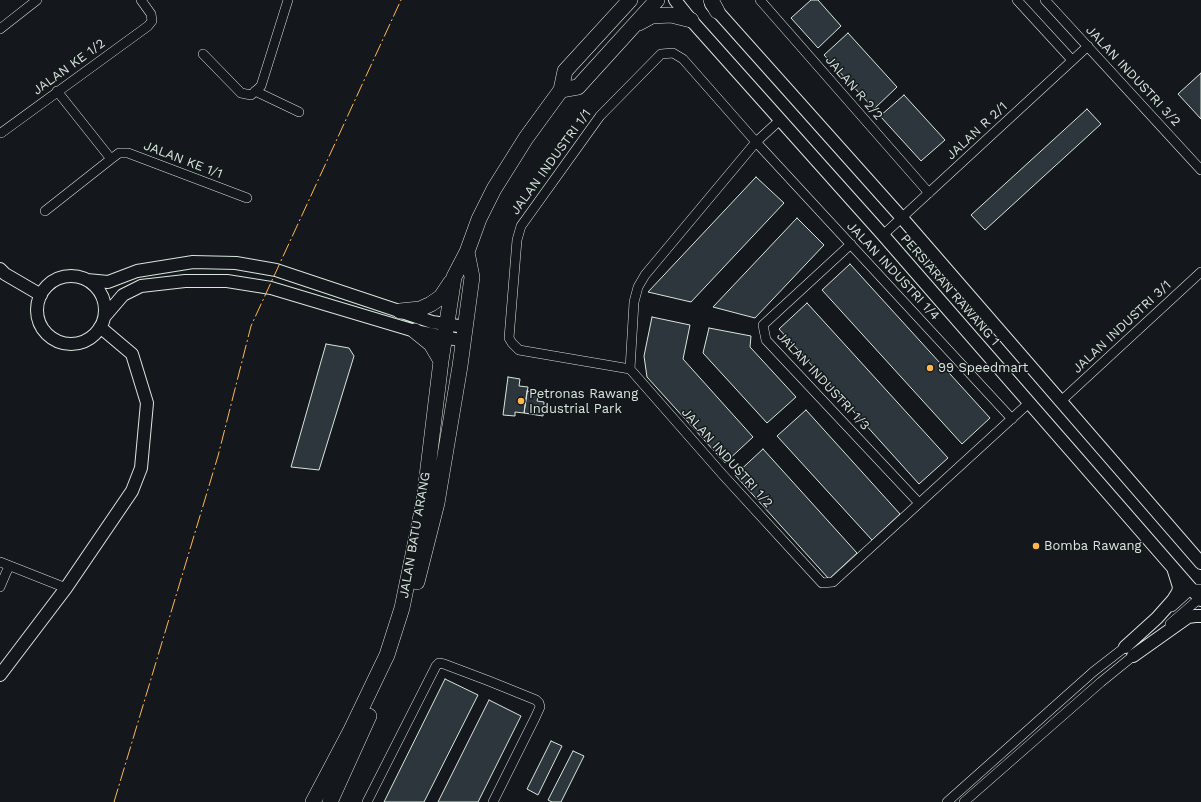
<!DOCTYPE html>
<style>
body{margin:0}
canvas{display:block;background:#14181c}
</style>
<canvas width="1201" height="802"></canvas>
<script>
const ctx = document.querySelector('canvas').getContext('2d');
ctx.lineJoin = 'round';
function fill(path, color) { ctx.fillStyle = color; ctx.fill(path, 'evenodd'); }
const poly = rows => new Path2D(rows.map(r => 'M' + r).join(''));
function strokePath(path, color, width, dash) { ctx.strokeStyle = color; ctx.lineWidth = width; ctx.lineCap = dash ? 'butt' : 'round'; ctx.setLineDash(dash || []); ctx.stroke(path); }
function drawText(font, color, halo, rows, align = 'center') {
  ctx.font = font + ' "Work Sans",sans-serif'; ctx.lineWidth = 3; ctx.setLineDash([]); ctx.textBaseline = 'middle'; ctx.strokeStyle = halo; ctx.fillStyle = color; for (const [text, x, y, turn = 0] of rows) {
    ctx.save(); ctx.translate(x, y); ctx.rotate((+turn || 0) * Math.PI / 180); ctx.textAlign = isNaN(turn) ? turn : align; if (halo) ctx.strokeText(text, 0, 0); ctx.fillText(text, 0, 0); ctx.restore();
  }
}
const building = poly([
 [811,0,818,0,841,26,818,48,791,18,811,0],
 [848,33,897,87,874,109,824,55,848,33],
 [1201,73,1201,119,1178,94,1201,73],
 [904,95,945,140,921,161,880,116,904,95],
 [1087,109,1101,124,985,230,971,215,1087,109],
 [756,177,784,203,691,302,648,292,756,177],
 [797,218,824,245,755,318,713,307,797,218],
 [850,264,990,418,962,444,822,290,850,264],
 [807,303,948,458,919,484,779,329,807,303],
 [652,317,690,325,683,359,753,437,725,463,647,377,644,356,652,317],
 [709,328,751,336,750,347,796,397,767,423,703,353,709,328],
 [326,344,349,348,354,356,319,470,291,467,326,344],
 [508,377,520,379,519,386,528,387,524,413,515,412,515,416,503,415,508,377],
 [527,391,539,393,537,401,544,402,543,416,524,413,527,391],
 [806,410,900,514,872,540,777,436,806,410],
 [763,449,857,553,829,579,735,475,763,449],
 [445,679,478,695,424,802,384,802,445,679],
 [489,700,521,716,478,802,438,802,489,700],
 [551,741,562,746,538,795,527,789,551,741],
 [573,751,584,756,561,802,552,802,548,800,573,751]
]);
const minor = poly([
 [760,0,929,193],
 [1017,0,1072,60],
 [1045,0,1201,170],
 [0,29,37,0],
 [203,54,241,93,251,95,261,86,288,0],
 [57,91,111,159],
 [255,91,299,112],
 [780,120,756,142,645,275,638,287,634,302,630,369,723,475,822,583,833,582,1030,402],
 [1,133,148,26,152,21,151,14,141,0],
 [45,211,111,159,119,153,128,153,247,198],
 [883,235,1088,46],
 [851,244,763,325,766,340,919,503],
 [630,369,519,350,512,343,509,338,517,240,521,226,600,116,661,54,673,53,683,59,756,142,1012,419],
 [1061,401,1201,272],
 [0,562,66,588],
 [0,587,9,566],
 [1172,607,1192,589,1201,589],
 [1170,624,1200,598,1201,593],
 [367,802,436,666,439,663,444,664,489,681,536,700,539,703,540,707,535,718,493,802],
 [947,802,1093,672,1129,644],
 [964,802,1101,682,1138,652]
]);
const tertiary = poly([
 [675,0,691,20,883,235,1201,600],
 [711,4,902,218,1201,563],
 [0,269,5,274,41,295],
 '37 310a34 34 0 1 1 68 0a34 34 0 1 1-68 0Z',
 [87,280,108,282,137,271,193,262,236,263,276,270,432,322,465,327],
 [105,316,123,295,141,286,185,281,227,281,271,288,415,331,464,341],
 [1125,647,1157,618,1173,600,1178,592,1179,587,1174,571],
 [1133,656,1188,617,1195,616,1201,616],
 [0,675,66,588,132,491,141,468,147,403,132,354,100,327]
]);
const primary = poly([
 [711,0,717,11],
 [639,23,652,16,671,15,691,20],
 [561,90,565,71,630,0],
 [400,311,420,309,431,304,441,297,451,282],
 [415,331,431,344,441,361],
 [417,582,437,503,460,366,472,277,467,252],
 [313,802,351,730,387,655,402,608,424,501,441,361,454,277,467,252,479,219,494,189,526,138,561,90,578,87,657,0],
 [330,802,369,716]
]);
const power = poly([
 [114,802,218,456,251,326,401,0]
]);
const markers = [
 [930,368,4,"#ffb74d"],
 [521,401,4,"#ffb74d"],
 [1036,546,4,"#ffb74d"]
];
const streetNames = [
 ["JALAN KE 1/2",69,67,-36],
 ["JALAN INDUSTRI 3/2",1133,76,47],
 ["JALAN R 2/2",854,88,49],
 ["JALAN R 2/1",977,131,-43],
 ["JALAN KE 1/1",183,160,21],
 ["JALAN INDUSTRI 1/1",551,162,-54],
 ["JALAN INDUSTRI 1/4",893,271,47],
 ["PERSIARAN RAWANG 1",950,290,49],
 ["JALAN INDUSTRI 3/1",1122,327,-43],
 ["JALAN INDUSTRI 1/3",823,381,47],
 ["JALAN INDUSTRI 1/2",727,458,48],
 ["JALAN BATU ARANG",415,535,-80]
];
const poiNames = [
 ["99 Speedmart",938,368],
 ["Petronas Rawang",529,394],
 ["Industrial Park",529,409],
 ["Bomba Rawang",1044,546]
];
fill(building, '#2c363c');
strokePath(building, '#d8e6dc', 1);
strokePath(minor, '#d8e6dc', 10);
strokePath(tertiary, '#d8e6dc', 14);
strokePath(primary, '#d8e6dc', 16);
strokePath(minor, '#14181c', 9);
strokePath(tertiary, '#14181c', 12);
strokePath(primary, '#14181c', 15);
strokePath(power, '#ffb74d', 1, [14, 3, 2, 3]);
for (const [x, y, r, color] of markers) { const dot = new Path2D(); dot.arc(x, y, r, 0, 2 * Math.PI); ctx.fillStyle = color; ctx.fill(dot); strokePath(dot, '#14181c', 1.5); }
drawText('13px', '#d8e6dc', '#14181c', streetNames);
drawText('13px', '#d8e6dc', '#14181c', poiNames, 'left');
</script>
